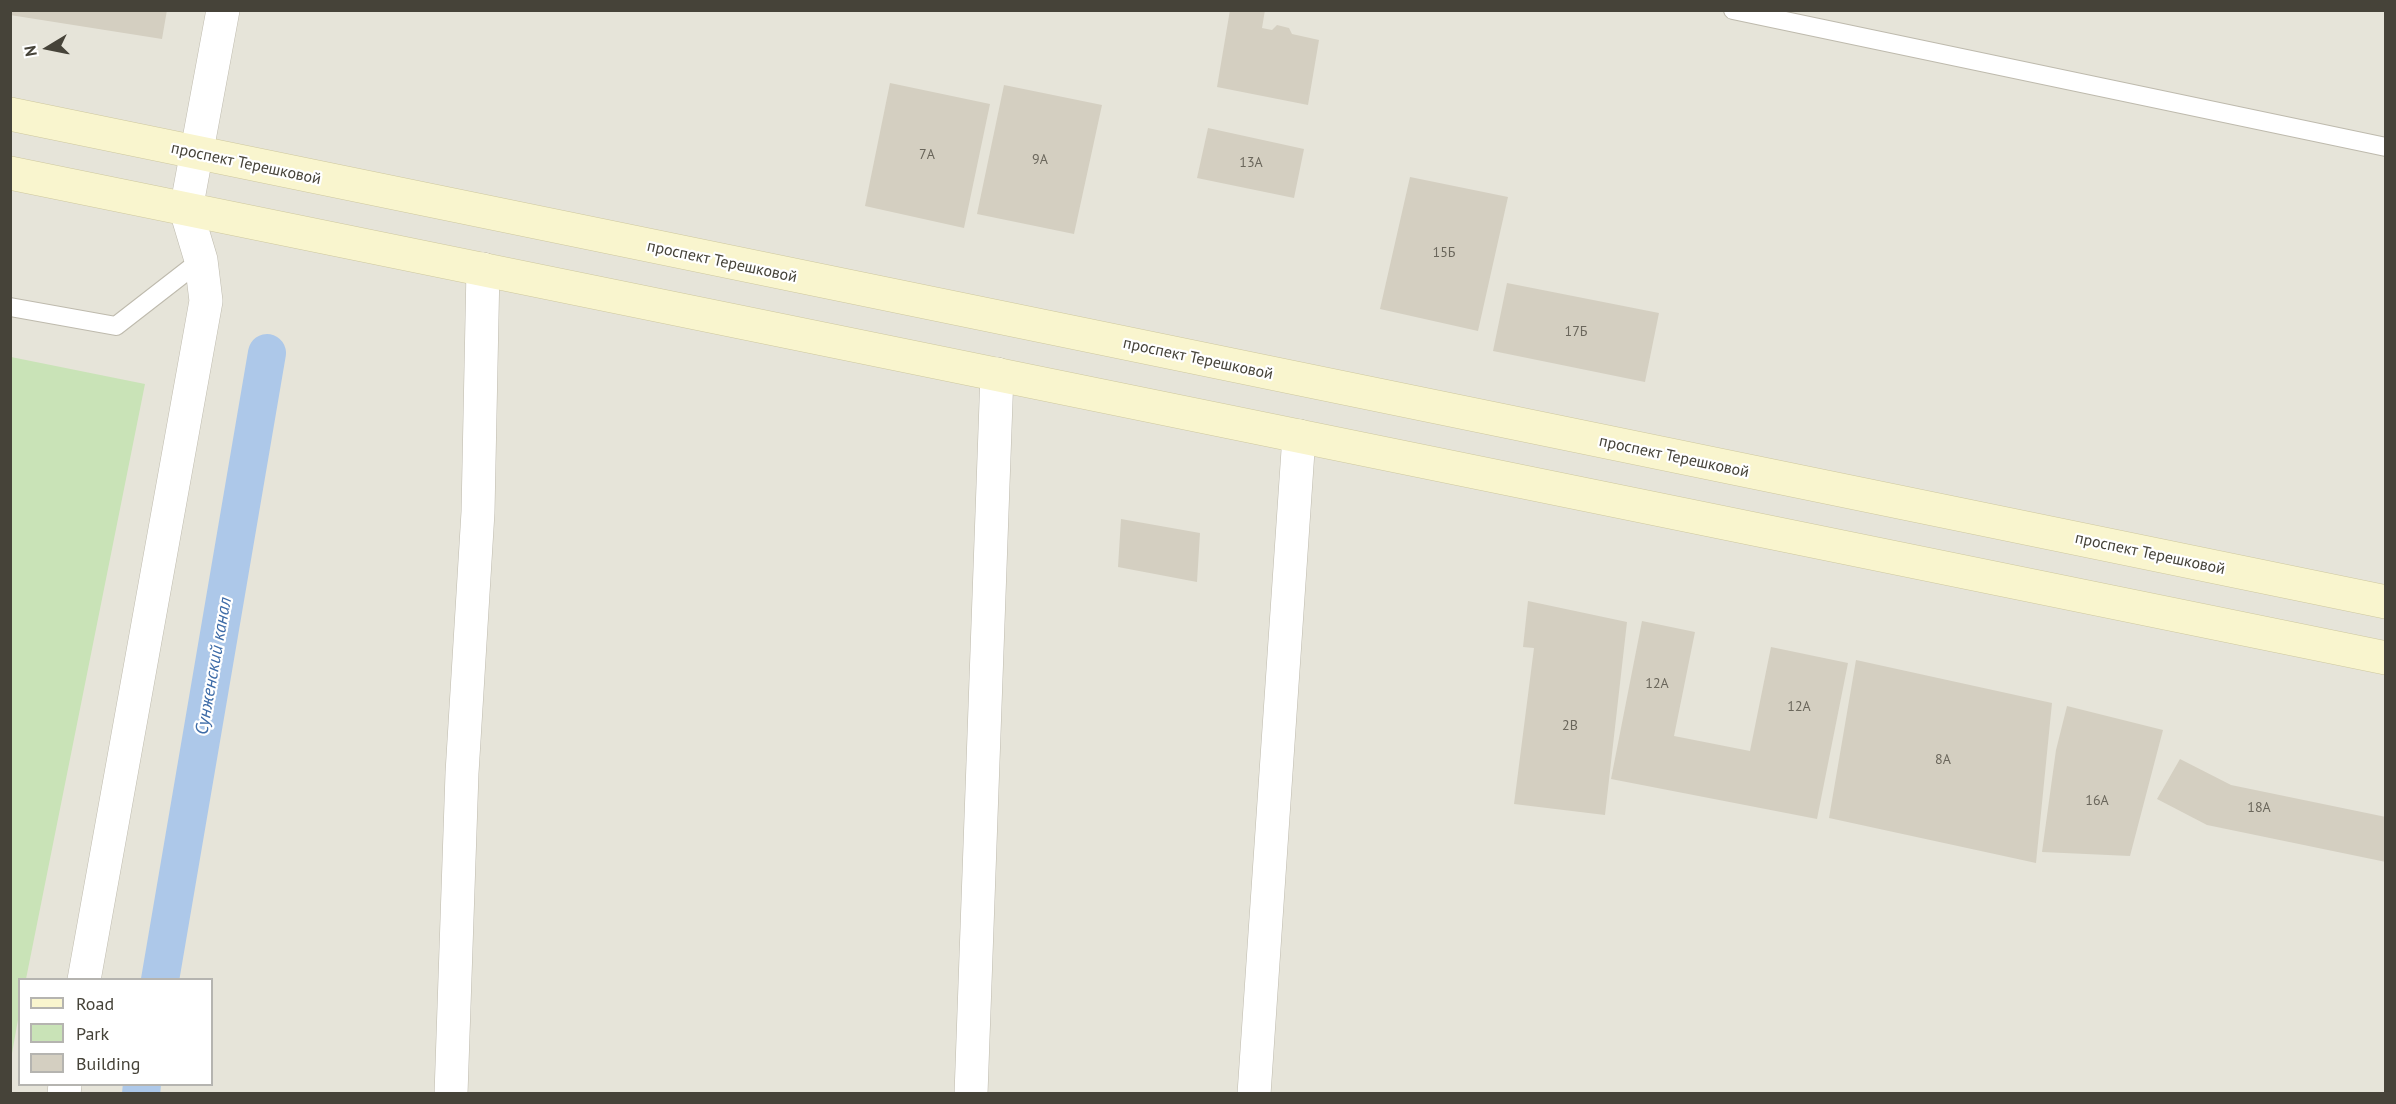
<!DOCTYPE html>
<meta charset="utf-8">
<style>
body{margin:0}
#map{position:relative;width:2396px;height:1104px;overflow:hidden;background:#f3f2ea;font-family:"PT Sans",sans-serif}
canvas{display:block}
.frame{position:absolute;inset:0;border:12px solid #464339;pointer-events:none}
.legend{position:absolute;left:18px;top:978px;width:195px;height:108px;box-sizing:border-box;background:#fff;border:2px solid #b5b4b0;margin:0;padding:8px 10px;list-style:none;font-size:18px;color:#464339}
.legend li{display:flex;align-items:center;gap:12px;height:30px}
.legend b{width:30px;border:2px solid #b5b4b0}
.north{position:absolute;left:18px;top:18px;width:60px;height:60px;-webkit-text-stroke:4px #fff;paint-order:stroke;rotate:260deg;font-size:16px;font-weight:700;line-height:24px;text-align:center;color:#464339}
.north::after{content:'';display:block;margin:auto;width:21px;height:27px;background:#464339;clip-path:polygon(50% 0,100% 100%,50% 72%,0 100%)}
</style>
<div id="map">
<canvas width="2396" height="1104"></canvas>
<div class="frame"></div>
<ul class="legend">
<li><b style="height:8px;background:#f9f5ce"></b>Road</li>
<li><b style="height:16px;background:#c9e3b7"></b>Park</li>
<li><b style="height:16px;background:#d4cfc1"></b>Building</li>
</ul>
<div class="north">N</div>
</div>
<script>
const ctx = document.querySelector('canvas').getContext('2d');
ctx.lineJoin = 'round';
function fill(path, color) { ctx.fillStyle = color; ctx.fill(path, 'evenodd'); }
const poly = rows => new Path2D(rows.map(r => 'M' + r).join(''));
function strokePath(path, color, width, dash) { ctx.strokeStyle = color; ctx.lineWidth = width; ctx.lineCap = dash ? 'butt' : 'round'; ctx.setLineDash(dash || []); ctx.stroke(path); }
function drawText(font, color, halo, rows, align = 'center') {
  ctx.font = font + ' "PT Sans",sans-serif'; ctx.lineWidth = 4.5; ctx.setLineDash([]); ctx.textBaseline = 'middle'; ctx.strokeStyle = halo; ctx.fillStyle = color; for (const [text, x, y, turn = 0] of rows) {
    ctx.save(); ctx.translate(x, y); ctx.rotate((+turn || 0) * Math.PI / 180); ctx.textAlign = isNaN(turn) ? turn : align; if (halo) ctx.strokeText(text, 0, 0); ctx.fillText(text, 0, 0); ctx.restore();
  }
}
const residential = poly([
 [10,11,2385,11,2385,1093,11,1093],
 [20,980,212,980,212,1084,20,1084]
]);
const green = poly([
 [11,357,145,384,26,979,20,980,19,1014,11,1059]
]);
const canal = poly([
 [160,980,267,353],
 [141,1094,142,1084]
]);
const building = poly([
 [10,10,167,10,162,39,10,15],
 [1230,10,1265,10,1262,28,1272,30,1277,25,1289,28,1292,34,1319,40,1308,105,1217,87],
 [890,83,990,104,964,228,865,206],
 [1004,85,1102,105,1074,234,977,214],
 [1208,128,1304,149,1294,198,1197,178],
 [1410,177,1508,197,1478,331,1380,309],
 [1507,283,1659,313,1645,382,1493,351],
 [1121,519,1200,533,1197,582,1118,567],
 [1528,601,1627,622,1605,815,1514,804,1534,648,1523,647],
 [1642,621,1695,632,1674,736,1750,751,1771,647,1848,663,1817,819,1611,779],
 [1856,660,2052,703,2036,863,1829,818],
 [2067,706,2163,730,2130,856,2042,852,2056,750],
 [2180,759,2231,785,2386,817,2386,862,2207,825,2157,799]
]);
const lane = poly([
 [1733,10,2386,147],
 [10,307,116,326,201,260]
]);
const street = poly([
 [84,980,206,301,201,260,186,210,223,10],
 [64,1094,65,1084],
 [451,1094,462,773,478,512,483,269],
 [971,1094,997,374],
 [1254,1094,1299,436]
]);
const secondary = poly([
 [10,114,2386,602],
 [10,173,2386,658]
]);
const numberNames = [
 ["7А",927,155],
 ["9А",1040,160],
 ["13А",1251,163],
 ["15Б",1444,253],
 ["17Б",1576,332],
 ["12А",1657,684],
 ["12А",1799,707],
 ["2В",1570,726],
 ["8А",1943,760],
 ["16А",2097,801],
 ["18А",2259,808]
];
const streetNames = [
 ["проспект Терешковой",246,164,12],
 ["проспект Терешковой",722,262,12],
 ["проспект Терешковой",1198,359,12],
 ["проспект Терешковой",1674,457,12],
 ["проспект Терешковой",2150,554,12]
];
const waterNames = [
 ["Сунженский канал",214,666,-80]
];
fill(residential, '#e6e4d9');
fill(green, '#c9e3b7');
strokePath(canal, '#adc8e9', 38);
fill(building, '#d4cfc1');
strokePath(lane, '#bebaad', 20);
strokePath(street, '#bebaad', 34);
strokePath(secondary, '#cec89f', 34);
strokePath(lane, '#fff', 18);
strokePath(street, '#fff', 33);
strokePath(secondary, '#f9f5ce', 33);
drawText('14px', '#6a665b', null, numberNames);
drawText('16px', '#464339', '#fff', streetNames);
drawText('italic 18px', '#3d6ba7', '#fff', waterNames);
</script>
